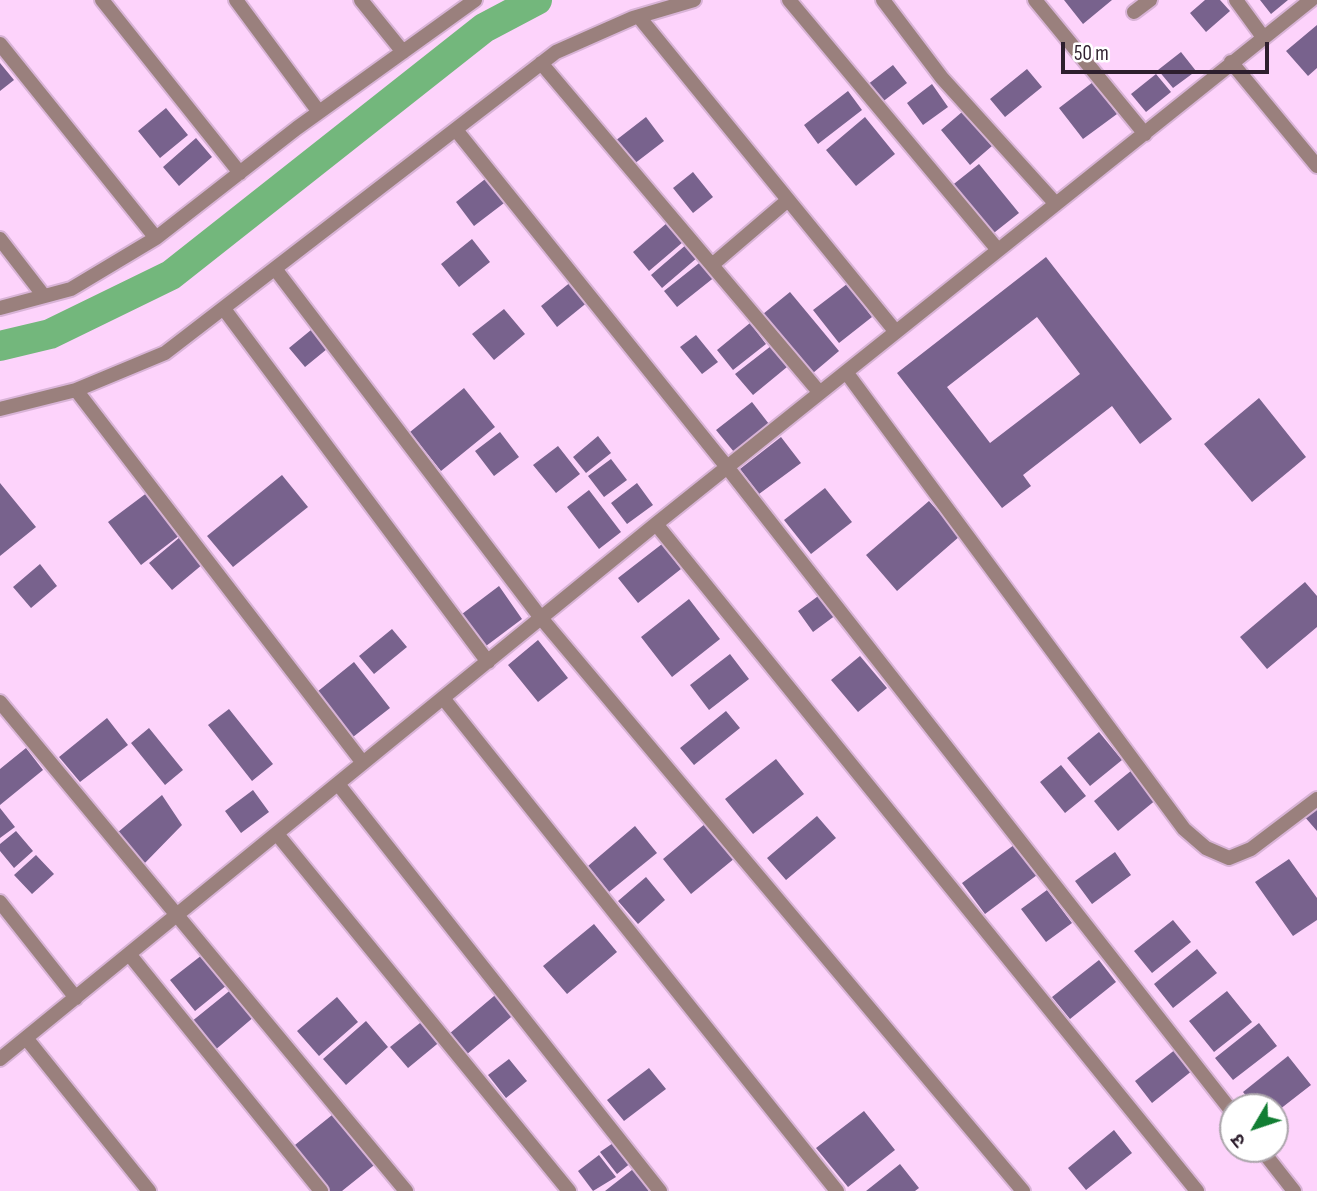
<!DOCTYPE html>
<meta charset="utf-8">
<style>
body{margin:0}
#map{position:relative;width:1317px;height:1191px;overflow:hidden;background:#fdd3fb;font-family:"Sofia Sans Condensed","Noto Sans Devanagari",sans-serif}
canvas{display:block}
.north{position:absolute;left:1219px;top:1093px;width:70px;height:70px;box-sizing:border-box;background:#fff;border:2px solid #aba5ab;border-radius:50%;rotate:231deg;font-size:19px;font-weight:700;line-height:28px;text-align:center;color:#2e1f2e}
.north::after{content:'';display:block;margin:auto;width:24px;height:32px;background:#127e33;clip-path:polygon(50% 0,100% 100%,50% 72%,0 100%)}
.scale{position:absolute;left:1061px;top:42px;width:208px;height:32px;box-sizing:border-box;border:4px solid #2e1f2e;border-top:0;padding-left:9px;font-size:21px;line-height:24px;white-space:nowrap;color:#2e1f2e;-webkit-text-stroke:5px #fff;paint-order:stroke}
</style>
<div id="map">
<canvas width="1317" height="1191"></canvas>
<div class="north">उ</div>
<div class="scale">50 m</div>
</div>
<script>
const ctx = document.querySelector('canvas').getContext('2d');
ctx.lineJoin = 'round';
const poly = rows => new Path2D(rows.map(r => 'M' + r).join(''));
function strokePath(path, color, width, dash) { ctx.strokeStyle = color; ctx.lineWidth = width; ctx.lineCap = dash ? 'butt' : 'round'; ctx.setLineDash(dash || []); ctx.stroke(path); }
function fill(path, color) { ctx.fillStyle = color; ctx.fill(path, 'evenodd'); }
const canal = poly([
 [0,346,50,334,171,275,484,28,537,0]
]);
const building = poly([
 [1064,0,1112,0,1083,24],
 [1205,0,1220,0,1230,11,1206,32,1190,13],
 [1260,0,1288,0,1271,14],
 [1317,25,1317,68,1308,76,1286,51],
 [1181,52,1196,71,1173,88,1158,70],
 [0,63,14,80,0,91],
 [893,65,907,83,881,103,867,85],
 [1027,69,1042,87,1005,117,990,99],
 [1156,74,1171,92,1146,112,1131,94],
 [1093,82,1117,114,1083,139,1059,108],
 [932,84,948,107,923,125,907,103],
 [848,91,862,110,818,144,804,125],
 [166,108,188,135,160,158,138,131],
 [962,112,992,146,970,165,941,130],
 [646,117,664,141,634,164,615,141],
 [865,117,895,154,856,186,826,150],
 [196,138,212,157,179,186,163,167],
 [979,164,1019,213,990,236,950,187],
 [693,172,713,197,693,213,673,188],
 [489,176,508,200,474,226,456,202],
 [667,223,683,242,649,271,633,252],
 [472,239,490,262,459,287,441,264],
 [687,244,698,257,662,288,651,275],
 [1046,257,1172,419,1140,444,1112,406,1023,475,1031,486,1002,508,897,373],
 [1037,317,1080,374,990,443,947,387],
 [703,260,716,276,677,307,664,291],
 [572,281,589,301,557,327,541,306],
 [847,284,872,317,839,343,813,310],
 [790,292,839,351,813,373,763,314],
 [504,309,525,334,494,360,472,334],
 [750,323,766,344,733,370,717,350],
 [311,330,327,349,305,367,289,348],
 [696,335,718,362,702,374,680,347],
 [771,346,787,367,753,395,735,374],
 [464,388,495,427,441,471,410,432],
 [1259,398,1306,457,1252,502,1204,444],
 [752,402,769,424,734,452,716,430],
 [500,432,519,457,494,476,475,451],
 [598,436,611,453,586,473,573,457],
 [781,437,801,463,759,494,740,469],
 [558,446,580,474,556,493,533,465],
 [611,459,627,480,604,497,588,476],
 [282,475,308,507,233,567,207,536],
 [0,483,36,527,0,556],
 [637,483,653,505,627,524,611,503],
 [825,488,852,522,811,554,784,520],
 [589,490,621,532,599,549,567,507],
 [148,492,180,535,141,565,108,522],
 [929,501,960,536,897,591,866,555],
 [180,537,203,564,172,590,149,563],
 [662,544,681,569,638,603,618,578],
 [40,564,57,586,31,608,13,587],
 [1305,582,1317,596,1317,627,1267,669,1240,637],
 [499,586,522,619,486,646,462,614],
 [825,591,840,612,813,632,798,611],
 [689,599,720,639,672,677,641,637],
 [392,629,407,647,374,674,359,656],
 [538,640,568,678,538,702,508,665],
 [730,654,749,679,709,710,690,685],
 [860,656,887,688,858,712,831,680],
 [354,662,390,708,353,737,317,692],
 [229,709,273,764,252,781,208,725],
 [726,711,740,728,694,765,680,748],
 [107,718,128,745,80,782,59,757],
 [149,728,183,770,165,785,131,743],
 [1099,732,1122,760,1090,786,1067,758],
 [26,748,43,770,0,805,0,769],
 [776,759,804,794,753,834,725,799],
 [1061,765,1086,796,1065,813,1040,782],
 [1132,770,1157,799,1118,831,1094,801],
 [253,790,269,812,241,833,225,811],
 [162,795,182,825,142,866,117,833],
 [1317,806,1317,831,1304,816],
 [0,808,15,827,0,838],
 [817,816,836,838,786,880,767,858],
 [706,823,735,858,691,894,663,859],
 [635,826,657,853,609,892,588,866],
 [16,831,33,851,14,868,0,851,0,844],
 [1014,845,1037,875,985,914,962,883],
 [1115,852,1131,875,1092,904,1075,881],
 [36,855,54,874,32,894,14,875],
 [1289,859,1317,898,1317,920,1293,936,1255,882],
 [646,877,665,900,638,924,618,901],
 [1047,890,1072,923,1046,942,1021,909],
 [1173,920,1191,942,1152,973,1134,951],
 [594,924,617,952,567,994,543,966],
 [1197,949,1217,973,1173,1008,1154,984],
 [202,955,227,985,195,1011,170,980],
 [1099,960,1116,982,1070,1019,1052,997],
 [233,988,255,1016,214,1051,191,1022],
 [500,991,517,1012,466,1055,449,1034],
 [1227,991,1252,1022,1214,1052,1189,1021],
 [337,997,358,1022,319,1056,297,1031],
 [425,1019,442,1040,408,1068,390,1047],
 [366,1021,388,1047,346,1085,323,1059],
 [1259,1023,1277,1046,1233,1080,1215,1058],
 [1176,1049,1193,1070,1152,1103,1135,1081],
 [1288,1056,1311,1085,1275,1113,1275,1107,1255,1107,1243,1092],
 [509,1059,527,1081,506,1098,488,1075],
 [649,1068,666,1089,624,1121,607,1100],
 [337,1111,378,1162,342,1191,324,1191,290,1149],
 [864,1111,895,1150,848,1187,816,1148],
 [1114,1130,1132,1153,1086,1190,1068,1168],
 [616,1141,632,1162,617,1174,600,1152],
 [599,1155,616,1177,593,1191,578,1171],
 [900,1164,919,1188,915,1191,866,1191],
 [637,1166,653,1186,648,1191,605,1191]
]);
const street = poly([
 [102,0,240,173],
 [236,0,319,112],
 [361,0,403,52],
 [789,0,998,250],
 [883,0,942,78,1056,204],
 [1035,0,1145,134],
 [1236,0,1263,37],
 [1134,12,1150,0],
 [639,17,896,332],
 [0,44,156,238],
 [1231,62,1317,166],
 [541,63,820,393],
 [456,130,727,467,1233,1113],
 [0,239,44,296],
 [712,265,788,200],
 [276,270,541,618,1023,1191],
 [0,308,71,289,156,238,297,128,475,0],
 [224,309,488,662],
 [846,372,1184,829,1206,848,1229,858,1251,849,1317,799],
 [76,390,363,763],
 [0,409,76,390,165,353,556,52,633,18,694,0],
 [656,524,1197,1191],
 [443,698,837,1191],
 [0,702,406,1191],
 [338,784,660,1191],
 [277,834,569,1191],
 [0,902,76,998],
 [129,954,321,1191],
 [26,1038,149,1191],
 [0,1059,656,524,1311,0],
 [1261,1149,1294,1191]
]);
strokePath(canal, '#73b77c', 30);
fill(building, '#78628d');
strokePath(street, '#d8b3d6', 18);
strokePath(street, '#9a807d', 14);
</script>
